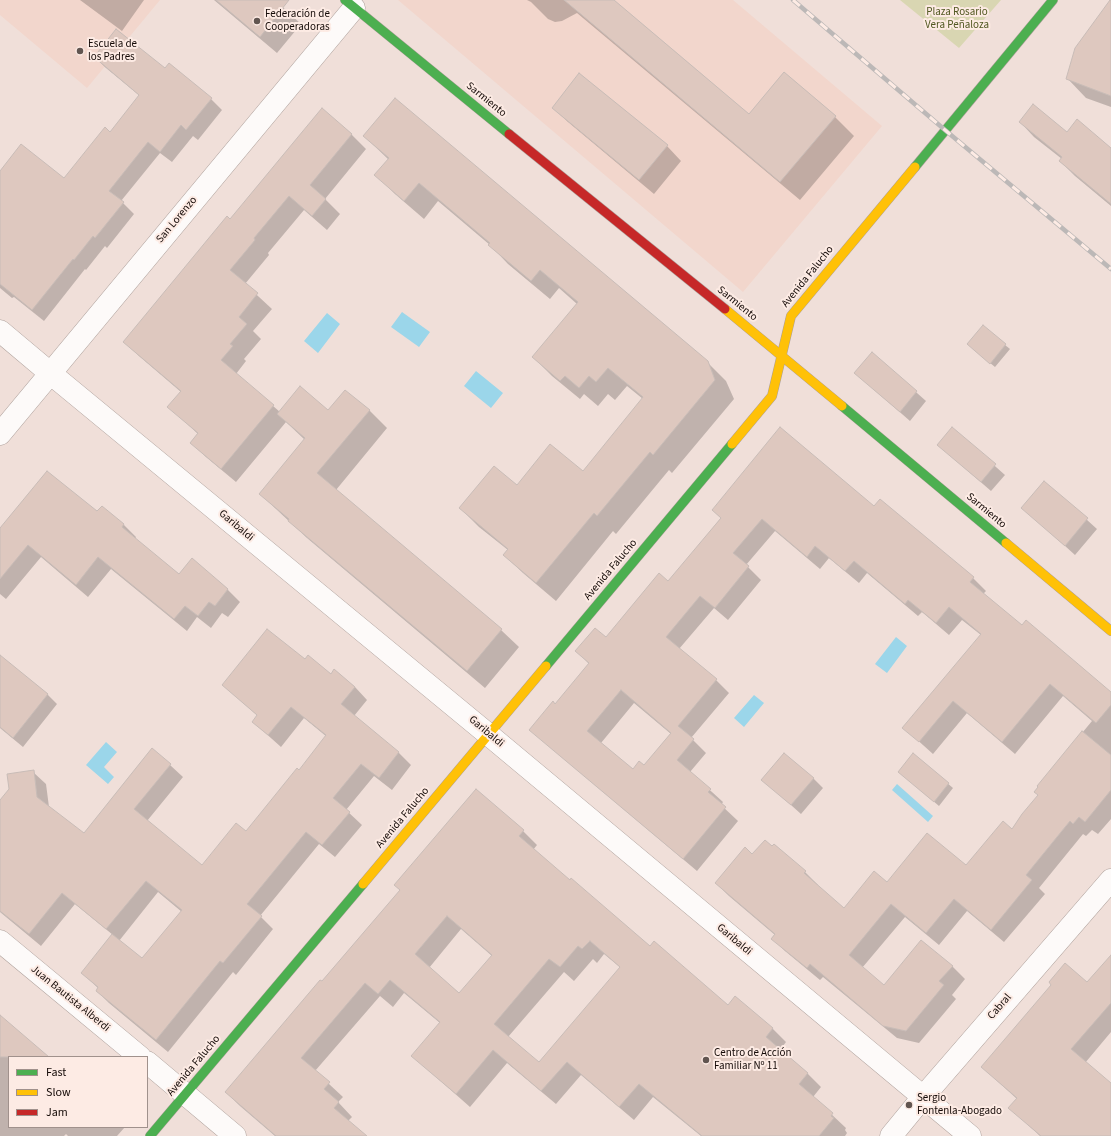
<!DOCTYPE html>
<meta charset="utf-8">
<style>
body{margin:0}
#map{position:relative;width:1111px;height:1136px;overflow:hidden;background:#f0dfd9;font-family:"Source Sans 3",sans-serif}
canvas{display:block}
.legend{position:absolute;left:8px;top:1056px;width:140px;height:72px;box-sizing:border-box;background:#fdebe4;border:1px solid #a0918c;margin:0;padding:5px 7px;list-style:none;font-size:12px;color:#140a07}
.legend li{display:flex;align-items:center;gap:8px;height:20px}
.legend b{width:20px;border:1px solid #a0918c}
</style>
<div id="map">
<canvas width="1111" height="1136"></canvas>
<ul class="legend">
<li><b style="height:5px;background:#4caf50"></b>Fast</li>
<li><b style="height:5px;background:#ffc107"></b>Slow</li>
<li><b style="height:5px;background:#c62828"></b>Jam</li>
</ul>
</div>
<script>
const ctx = document.querySelector('canvas').getContext('2d');
ctx.lineJoin = 'round';
function fill(path, color) { ctx.fillStyle = color; ctx.fill(path, 'evenodd'); }
const poly = rows => new Path2D(rows.map(r => 'M' + r).join(''));
function strokePath(path, color, width, dash) { ctx.strokeStyle = color; ctx.lineWidth = width; ctx.lineCap = dash ? 'butt' : 'round'; ctx.setLineDash(dash || []); ctx.stroke(path); }
function drawText(font, color, halo, rows, align = 'center') {
  ctx.font = font + ' "Source Sans 3",sans-serif'; ctx.lineWidth = 4; ctx.setLineDash([]); ctx.textBaseline = 'middle'; ctx.strokeStyle = halo; ctx.fillStyle = color; for (const [text, x, y, turn = 0] of rows) {
    ctx.save(); ctx.translate(x, y); ctx.rotate((+turn || 0) * Math.PI / 180); ctx.textAlign = isNaN(turn) ? turn : align; if (halo) ctx.strokeText(text, 0, 0); ctx.fillText(text, 0, 0); ctx.restore();
  }
}
const built = poly([
 [0,0,160,0,87,88,0,15],
 [398,0,733,0,882,126,743,292]
]);
const green = poly([
 [900,0,1001,0,959,48]
]);
const water = poly([
 [402,312,430,332,419,347,391,327],
 [327,313,340,324,318,353,304,341],
 [476,371,503,393,491,408,464,386],
 [896,637,907,646,887,673,875,664],
 [754,695,764,703,744,727,734,718],
 [106,742,117,752,104,767,114,777,108,784,86,765],
 [897,784,933,816,928,822,892,790]
]);
const shadow = poly([
 [80,0,144,0,122,31],
 [214,0,275,0,301,24,277,53],
 [527,0,613,0,749,115,835,117,854,136,800,200,577,13,562,21,555,22,548,19,531,2],
 [1111,1,1111,107,1086,98,1067,78],
 [95,57,165,70,211,99,222,110,198,140,193,136,172,162,160,153,121,201,134,214,107,248,105,246,86,270,85,269,44,321,14,297,12,298,0,288,0,173,64,180,110,133,140,96,106,68],
 [553,108,667,146,681,161,654,194,568,122],
 [322,110,352,135,366,149,325,199,340,214,327,230,304,210,268,253,269,255,245,284,272,309,253,331,261,339,244,359,246,361,236,374,280,412,369,410,387,428,336,490,501,630,519,647,485,688,307,538,260,494,305,440,286,422,236,482,206,457,191,443,198,434,169,407,181,392,139,356,124,342,230,220],
 [1020,122,1067,133,1111,149,1111,206,1075,176,1060,161,1062,159,1034,137],
 [364,136,707,362,726,381,734,399,672,473,669,470,616,534,613,531,556,601,523,573,504,555,508,550,479,527,460,508,517,486,583,473,643,399,627,386,615,400,608,394,598,406,584,394,580,399,552,376,533,357,577,304,559,288,550,299,508,264,490,245,438,201,424,219,395,194,376,175,389,160],
 [1005,345,1010,349,995,367,973,349],
 [872,353,926,401,910,421,855,373],
 [952,428,1005,475,991,491,938,445],
 [1045,482,1097,529,1075,555,1023,508],
 [102,507,124,525,136,537,135,539,180,575,192,560,228,590,240,602,228,617,222,613,211,628,197,617,187,631,111,569,88,597,41,557,6,599,0,594,0,530,98,513],
 [874,507,973,578,986,591,983,594,1022,626,1111,693,1111,819,1098,834,1092,830,1086,836,1083,834,1039,888,1045,894,1004,942,967,911,939,945,905,917,862,968,884,986,952,966,965,979,952,995,956,999,919,1043,897,1038,823,977,820,980,785,951,772,938,775,935,729,896,716,883,753,855,772,848,775,845,805,872,818,885,817,886,844,909,888,883,966,866,1013,830,1039,795,1040,787,1038,786,1092,721,1063,696,1015,754,967,713,933,754,904,728,981,635,962,620,949,635,922,612,918,616,867,573,859,583,829,558,820,569,775,531,746,565,761,580,728,620,714,608,679,649,716,680,729,693,691,738,706,753,690,772,723,802,721,805,738,821,697,871,544,742,531,730,555,705,589,664,577,651,606,639,669,582,721,518,713,510],
 [634,703,671,734,644,766,633,770,601,743],
 [5,660,48,695,57,704,23,747,0,728,0,666],
 [305,661,331,675,334,671,355,687,367,700,354,716,399,753,411,765,392,790,374,776,346,810,362,825,335,857,319,844,260,916,273,929,236,975,233,972,168,1052,109,1003,97,991,99,989,82,973,113,935,75,904,41,946,0,912,0,816,33,772,46,784,49,807,84,834,152,750,170,765,183,777,147,821,203,867,246,832,299,771,327,737,304,718,281,747,253,722,258,716,223,685],
 [158,892,182,912,142,959,119,941],
 [913,754,953,788,939,806,904,776],
 [813,778,823,788,801,814,763,780],
 [523,831,537,845,533,850,650,948,728,1006,772,1028,786,1042,780,1050,808,1074,821,1087,813,1097,846,1128,845,1130,847,1133,845,1136,701,1136,653,1097,634,1120,581,1075,556,1104,507,1063,470,1107,427,1069,413,1056,440,1023,404,993,393,1007,380,996,315,1071,343,1097,338,1102,352,1117,348,1121,366,1136,275,1136,240,1106,226,1092,323,983],
 [461,929,492,956,460,994,429,968],
 [604,954,621,968,539,1063,508,1037,564,972,574,981,593,959,597,963],
 [1111,956,1111,1032,1085,1063,1111,1085,1111,1136,1040,1136,1010,1108,1017,1099,982,1067,1087,984],
 [0,1016,47,1057,9,1057,9,1127,125,1127,117,1136,68,1136,66,1134,64,1136,0,1136]
]);
const building = poly([
 [216,0,289,0,260,37,216,0],
 [564,0,614,0,749,114,784,72,836,116,780,182,564,0],
 [1110,0,1111,0,1111,96,1066,79,1075,48,1110,0],
 [116,29,165,68,169,63,212,98,186,130,181,125,160,152,148,142,109,191,124,202,95,238,93,236,74,260,73,259,32,310,0,284,0,171,21,144,64,178,105,127,110,132,139,95,94,57,116,29],
 [579,73,668,145,639,180,552,108,579,73],
 [395,98,708,361,715,380,653,455,650,452,597,516,594,513,536,583,503,555,508,549,459,508,494,466,517,485,550,444,583,471,643,397,608,368,596,382,589,376,579,388,565,376,560,381,532,357,578,302,540,270,531,281,488,245,490,243,419,183,404,201,374,175,389,158,363,136,395,98],
 [1033,104,1067,132,1077,119,1111,148,1111,204,1059,161,1062,157,1019,122,1033,104],
 [322,108,352,134,310,185,326,199,312,216,289,196,254,238,255,240,230,270,258,293,239,317,247,324,230,344,233,346,221,360,274,405,221,469,190,443,198,433,167,407,181,391,123,342,227,216,230,219,322,108],
 [983,325,1006,344,990,364,967,344,983,325],
 [872,352,917,391,900,412,854,373,872,352],
 [300,386,328,410,345,390,370,410,317,473,502,629,467,671,288,521,289,519,259,494,305,438,277,414,300,386],
 [780,427,874,506,880,499,974,577,970,582,1022,625,1026,620,1071,658,1111,692,1111,705,1096,723,1050,684,1002,742,953,701,919,742,902,728,981,634,949,607,936,623,908,600,905,604,854,561,845,571,815,546,807,557,762,519,733,553,749,566,715,608,700,596,666,637,717,679,678,726,694,739,677,760,711,789,708,792,726,807,683,859,529,730,553,701,555,704,589,663,575,651,595,628,606,637,659,573,668,581,721,518,712,510,780,427],
 [621,690,671,733,644,765,639,761,633,769,587,731,621,690],
 [952,427,996,464,981,482,937,445,952,427],
 [47,471,97,511,102,506,124,524,122,527,179,574,192,558,228,589,215,606,209,602,198,616,185,606,174,619,98,557,76,585,28,545,0,579,0,528,47,471],
 [1044,481,1088,518,1065,546,1021,508,1044,481],
 [267,629,305,659,308,655,331,674,334,669,355,687,341,704,399,752,379,778,361,764,333,798,350,812,322,845,306,832,247,904,262,916,223,963,220,961,156,1040,96,991,98,987,81,973,112,934,142,958,182,910,146,881,106,929,62,893,29,934,0,911,0,800,9,789,7,774,34,770,37,797,84,833,152,748,171,764,134,809,202,865,236,823,246,831,297,768,299,770,326,735,291,707,268,735,252,722,257,715,222,685,267,629],
 [0,655,48,694,13,738,0,727,0,655],
 [1082,731,1111,755,1111,790,1085,822,1079,817,1073,824,1070,821,1026,875,1032,880,991,930,954,899,926,933,891,904,849,955,884,985,921,940,953,966,939,981,944,985,906,1031,883,1026,810,964,807,968,771,939,775,934,715,883,745,847,752,854,765,840,772,846,774,844,806,871,804,873,844,908,874,871,887,882,927,833,966,865,1003,821,1012,829,1022,814,1038,795,1034,792,1038,787,1037,786,1082,731],
 [784,753,814,778,791,805,761,780,784,753],
 [913,753,949,783,934,802,898,772,913,753],
 [476,789,524,830,519,836,570,880,571,878,650,946,654,941,728,1005,735,996,773,1028,766,1037,808,1073,799,1084,833,1113,831,1116,834,1118,819,1136,702,1136,639,1084,619,1107,567,1062,541,1091,493,1050,456,1094,411,1056,440,1022,390,980,378,994,365,983,301,1058,330,1082,324,1089,339,1102,334,1108,367,1136,276,1136,225,1092,320,980,322,981,400,890,394,885,476,789],
 [447,916,492,955,459,993,415,954,447,916],
 [590,941,620,967,539,1062,494,1024,549,959,560,967,578,946,582,949,590,941],
 [1111,955,1111,1003,1071,1049,1111,1083,1111,1136,1041,1136,1008,1108,1017,1098,981,1067,1051,985,1049,982,1065,963,1087,982,1111,955],
 [0,1015,49,1057,0,1057,0,1015]
]);
const street = poly([
 [0,331,50,373,489,735,970,1136],
 [0,434,354,8],
 [0,941,140,1057],
 [147,1062,235,1136],
 [891,1136,923,1097,1111,880]
]);
const fast = poly([
 [345,0,509,134],
 [915,167,1053,0],
 [842,406,1006,543],
 [546,666,732,444],
 [150,1136,363,884]
]);
const slow = poly([
 [725,309,842,406],
 [732,444,772,396,791,316,915,167],
 [1006,543,1111,631],
 [363,884,546,666]
]);
const jam = poly([
 [509,134,725,309]
]);
const rail = poly([
 [793,0,945,130,1111,269]
]);
const markers = [
 [257,21,4,"#615550"],
 [80,51,4,"#615550"],
 [706,1060,4,"#615550"],
 [909,1105,4,"#615550"]
];
const parkNames = [
 ["Plaza Rosario",957,13],
 ["Vera Peñaloza",957,26]
];
const poiNames = [
 ["Federación de",265,15],
 ["Cooperadoras",265,28],
 ["Escuela de",88,45],
 ["los Padres",88,58],
 ["Centro de Acción",714,1054],
 ["Familiar Nº 11",714,1067],
 ["Sergio",917,1099],
 ["Fontenla-Abogado",917,1112]
];
const streetNames = [
 ["Sarmiento",486,100,39],
 ["San Lorenzo",177,220,-50],
 ["Avenida Falucho",808,277,-51],
 ["Sarmiento",737,304,39],
 ["Sarmiento",986,511,40],
 ["Garibaldi",236,526,40],
 ["Avenida Falucho",611,570,-50],
 ["Garibaldi",486,732,40],
 ["Avenida Falucho",403,818,-50],
 ["Garibaldi",734,940,40],
 ["Juan Bautista Alberdi",70,999,39],
 ["Cabral",1000,1007,-49],
 ["Avenida Falucho",194,1066,-50]
];
fill(built, '#f2d6cc');
fill(green, '#d9d6b2');
fill(water, '#9bd6ea');
fill(shadow, '#0003');
fill(building, '#dec8bf');
strokePath(building, '#c8bcb7', 1);
strokePath(street, '#ac9f9a', 23);
strokePath(fast, '#ac9f9a', 10);
strokePath(slow, '#ac9f9a', 10);
strokePath(jam, '#ac9f9a', 10);
strokePath(street, '#fdfaf9', 22);
strokePath(fast, '#4caf50', 9);
strokePath(slow, '#ffc107', 9);
strokePath(jam, '#c62828', 9);
strokePath(rail, '#bcb8b7', 4.5);
strokePath(rail, '#fdebe4', 3, [9]);
for (const [x, y, r, color] of markers) { const dot = new Path2D(); dot.arc(x, y, r, 0, 2 * Math.PI); ctx.fillStyle = color; ctx.fill(dot); strokePath(dot, '#fdebe4', 1.5); }
drawText('11px', '#515821', '#fdebe4', parkNames);
drawText('11px', '#140a07', '#fdebe4', poiNames, 'left');
drawText('11px', '#140a07', '#fdebe4', streetNames);
</script>
